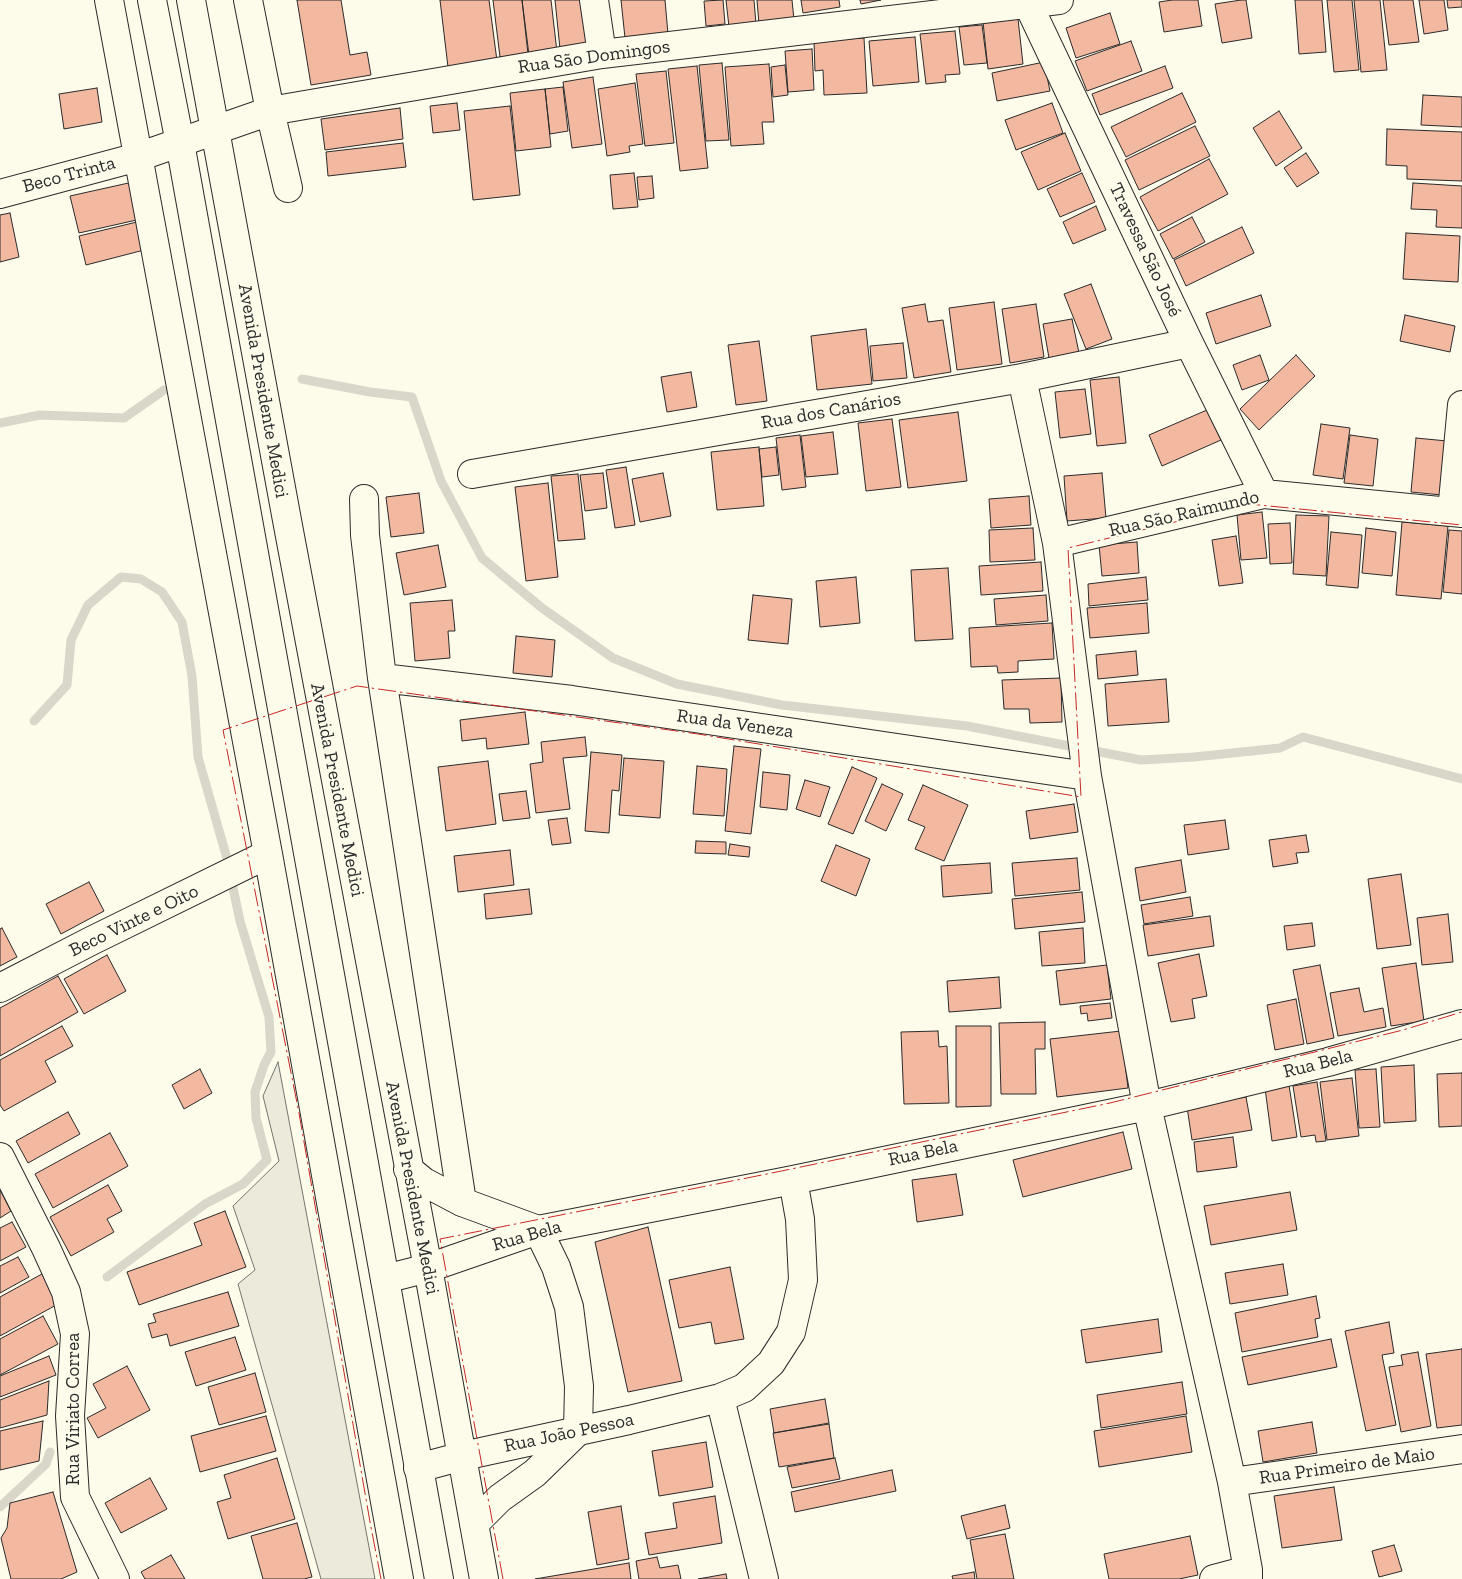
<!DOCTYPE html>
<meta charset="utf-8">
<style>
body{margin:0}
canvas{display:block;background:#fdfbea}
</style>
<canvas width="1462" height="1579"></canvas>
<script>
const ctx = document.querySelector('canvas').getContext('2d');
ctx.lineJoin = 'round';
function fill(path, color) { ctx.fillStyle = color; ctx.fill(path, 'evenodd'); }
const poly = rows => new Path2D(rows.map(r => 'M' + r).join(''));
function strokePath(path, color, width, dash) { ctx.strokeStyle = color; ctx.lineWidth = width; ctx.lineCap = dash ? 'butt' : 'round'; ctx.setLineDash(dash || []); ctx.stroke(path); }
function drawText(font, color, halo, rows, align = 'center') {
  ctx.font = font + ' "Zilla Slab",serif'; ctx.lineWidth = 4; ctx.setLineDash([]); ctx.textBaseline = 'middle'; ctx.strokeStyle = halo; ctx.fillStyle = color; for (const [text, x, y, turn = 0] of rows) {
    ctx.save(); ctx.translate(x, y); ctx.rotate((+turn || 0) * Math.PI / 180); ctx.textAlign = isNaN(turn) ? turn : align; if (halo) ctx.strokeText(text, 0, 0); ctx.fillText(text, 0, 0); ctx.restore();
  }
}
const green = poly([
 [278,1062,375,1579,321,1579,238,1284,255,1270,233,1206,279,1161,263,1096,278,1062]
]);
const stream = poly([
 [302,379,370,392,412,397,441,481,482,558,542,608,613,658,677,684,782,705,967,726,1141,760,1194,757,1280,748,1303,737,1462,779],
 [0,423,40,415,124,418,164,390],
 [34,721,67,685,71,640,88,605,121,577,141,579,162,592,182,622,192,676,198,757,226,855,240,921,269,1017,271,1052,264,1065,255,1092,256,1118,267,1160,243,1184,205,1204,107,1277],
 [0,1507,46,1464,50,1452]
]);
const building = poly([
 [297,0,341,0,350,55,367,52,371,75,311,85,297,0],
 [440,0,489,0,497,61,448,67,440,0],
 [493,0,522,0,528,54,500,57,493,0],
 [522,0,551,0,557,52,529,55,522,0],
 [555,0,583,0,587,46,560,49,555,0],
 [621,0,665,0,668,34,625,38,621,0],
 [723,0,725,24,706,26,704,1,723,0],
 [726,0,754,0,756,24,729,27,726,0],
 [757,0,792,0,794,20,759,24,757,0],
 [801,0,839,0,840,7,803,13,801,0],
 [860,0,881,0,861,4,860,0],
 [1172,0,1198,0,1202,26,1164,32,1159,2,1172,0],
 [1241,0,1246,0,1252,38,1222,43,1215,4,1241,0],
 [1295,0,1322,0,1326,52,1299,54,1295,0],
 [1327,0,1352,0,1359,70,1334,72,1327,0],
 [1354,0,1380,0,1387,70,1361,72,1354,0],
 [1383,0,1413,0,1419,42,1389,45,1383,0],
 [1419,0,1444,0,1448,30,1424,34,1419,0],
 [1447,0,1462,0,1462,7,1448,8,1447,0],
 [1110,13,1120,44,1076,58,1066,28,1110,13],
 [1018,19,1023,64,988,69,983,22,1018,19],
 [982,25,987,63,964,65,959,27,982,25],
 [955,31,960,74,945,75,946,82,926,84,920,34,955,31],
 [915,37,919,82,873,86,869,41,915,37],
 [864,38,867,93,824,95,823,70,815,71,814,41,864,38],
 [1131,41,1142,71,1087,91,1075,61,1131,41],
 [812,49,814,90,788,92,785,51,812,49],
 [1044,62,1050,91,997,101,992,73,1044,62],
 [722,63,729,140,706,141,699,65,722,63],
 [769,64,774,122,762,122,764,144,731,146,725,67,769,64],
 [785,65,788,95,773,97,771,67,785,65],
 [697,66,708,168,680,171,668,69,697,66],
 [1165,66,1173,88,1100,115,1092,94,1165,66],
 [666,71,674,143,645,146,636,74,666,71],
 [593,77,602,144,572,148,563,82,593,77],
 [635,83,643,144,629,146,630,152,607,156,598,89,635,83],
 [563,87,568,131,550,134,545,89,563,87],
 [97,88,102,122,64,129,59,94,97,88],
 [545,89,551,147,516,151,510,93,545,89],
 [1182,93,1196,122,1126,157,1111,127,1182,93],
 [1423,95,1462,97,1462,127,1421,125,1423,95],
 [457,103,460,130,433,133,430,106,457,103],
 [1052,103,1063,133,1016,150,1005,120,1052,103],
 [510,106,520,195,473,200,464,111,510,106],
 [400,108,403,139,325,150,321,119,400,108],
 [1279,111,1302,148,1276,166,1253,128,1279,111],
 [1195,126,1210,156,1139,190,1125,160,1195,126],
 [1387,129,1462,132,1462,181,1407,179,1407,166,1386,165,1387,129],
 [1065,133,1081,171,1038,190,1021,152,1065,133],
 [403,143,406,167,328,176,326,152,403,143],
 [1306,153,1319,173,1297,187,1284,168,1306,153],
 [1209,159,1228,194,1158,231,1140,197,1209,159],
 [634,173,638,207,613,209,610,175,634,173],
 [1082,173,1095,202,1060,217,1047,189,1082,173],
 [652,176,654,198,639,200,637,177,652,176],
 [133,182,141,219,79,233,70,196,133,182],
 [1413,183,1462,186,1462,228,1436,227,1437,210,1411,209,1413,183],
 [1096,206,1106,230,1073,244,1063,222,1096,206],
 [10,213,19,257,0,262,0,215,10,213],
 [1192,217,1205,242,1173,259,1160,234,1192,217],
 [141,221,148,249,86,265,79,236,141,221],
 [1242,227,1254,253,1186,286,1174,260,1242,227],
 [1406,233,1460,236,1458,282,1403,279,1406,233],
 [1091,284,1112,339,1086,349,1064,294,1091,284],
 [1261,295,1271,326,1216,344,1206,313,1261,295],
 [994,302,1002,364,957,370,949,308,994,302],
 [925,304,928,322,943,320,951,372,914,378,902,308,925,304],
 [1036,304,1044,357,1010,363,1002,309,1036,304],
 [1405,315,1455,326,1450,352,1400,341,1405,315],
 [1072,319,1079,353,1049,358,1043,324,1072,319],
 [866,329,872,384,817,390,811,336,866,329],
 [759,341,767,401,736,405,728,345,759,341],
 [903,343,907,378,873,381,870,346,903,343],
 [1260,355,1269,380,1242,390,1233,365,1260,355],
 [1296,355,1315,376,1259,430,1240,409,1296,355],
 [691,372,697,407,667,412,661,377,691,372],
 [1119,377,1126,443,1097,446,1090,380,1119,377],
 [1085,389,1091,434,1060,438,1055,392,1085,389],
 [1207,410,1221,440,1162,466,1149,435,1207,410],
 [958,412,967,481,908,488,899,420,958,412],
 [892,419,901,487,866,491,858,423,892,419],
 [1321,424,1350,428,1343,479,1313,475,1321,424],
 [833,432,838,474,806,477,801,436,833,432],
 [800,435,806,487,782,490,776,438,800,435],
 [1350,435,1378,439,1373,486,1344,483,1350,435],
 [1416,438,1447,441,1442,495,1411,492,1416,438],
 [759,447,764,506,717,510,711,452,759,447],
 [776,447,779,475,762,477,759,449,776,447],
 [626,467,635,525,615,528,606,470,626,467],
 [603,473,607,508,585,511,580,475,603,473],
 [663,473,671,516,640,522,632,479,663,473],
 [1102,473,1106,518,1067,521,1064,476,1102,473],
 [578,474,585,539,558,541,551,476,578,474],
 [548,483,558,577,526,581,515,487,548,483],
 [419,493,424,533,391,537,386,497,419,493],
 [1029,496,1031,525,991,528,989,499,1029,496],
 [1262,512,1267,558,1241,560,1237,515,1262,512],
 [1296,515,1329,516,1326,576,1293,574,1296,515],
 [1402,522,1448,526,1441,599,1396,595,1402,522],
 [1290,523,1292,563,1270,564,1268,524,1290,523],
 [1033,528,1035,560,990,562,989,530,1033,528],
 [1366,528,1396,532,1392,576,1362,573,1366,528],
 [1449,530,1462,531,1462,594,1443,592,1449,530],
 [1331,532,1362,535,1358,588,1326,585,1331,532],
 [1236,536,1243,583,1219,586,1212,540,1236,536],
 [1137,542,1139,573,1102,576,1099,545,1137,542],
 [438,545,446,587,404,595,396,553,438,545],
 [1041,562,1043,591,981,595,979,566,1041,562],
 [948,568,953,639,915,641,911,570,948,568],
 [856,577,860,623,820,627,816,581,856,577],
 [1146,577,1148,600,1089,606,1088,584,1146,577],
 [753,595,792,599,788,644,748,640,753,595],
 [1046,595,1048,621,996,625,994,599,1046,595],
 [452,600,455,631,448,631,450,658,415,661,410,603,452,600],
 [1147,603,1149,633,1090,638,1087,608,1147,603],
 [1052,623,1054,659,1018,661,1018,672,998,673,997,666,971,667,969,628,1052,623],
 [516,636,555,640,552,677,513,673,516,636],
 [1136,651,1138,675,1098,679,1096,655,1136,651],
 [1061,678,1062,722,1030,723,1029,709,1004,709,1002,680,1061,678],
 [1166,679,1169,722,1108,726,1105,684,1166,679],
 [525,712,529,744,487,749,486,738,462,741,460,720,525,712],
 [585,737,587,756,563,758,570,809,536,813,530,764,543,762,541,742,585,737],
 [734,746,761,749,751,834,725,831,734,746],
 [591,752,622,755,619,791,612,790,609,833,585,831,591,752],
 [624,758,664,761,660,818,619,815,624,758],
 [488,761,496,824,446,831,438,767,488,761],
 [697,766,727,769,724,816,693,814,697,766],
 [852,767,877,778,853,834,828,824,852,767],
 [763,772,790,775,787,810,760,807,763,772],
 [805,780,830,787,820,817,796,809,805,780],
 [882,784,903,794,886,831,865,821,882,784],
 [923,785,968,805,944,861,915,849,925,827,908,820,923,785],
 [526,791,530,818,503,821,499,794,526,791],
 [1074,804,1078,832,1030,839,1026,811,1074,804],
 [567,818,571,843,552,845,548,820,567,818],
 [1225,820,1229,849,1188,855,1184,825,1225,820],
 [1306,835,1309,852,1296,853,1298,863,1273,867,1269,840,1306,835],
 [696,841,726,842,726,854,695,853,696,841],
 [730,844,750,847,749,857,728,855,730,844],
 [836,845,870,859,856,896,821,881,836,845],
 [510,850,514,885,458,892,454,856,510,850],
 [1077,858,1080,890,1015,896,1012,863,1077,858],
 [1181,860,1186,892,1140,901,1135,868,1181,860],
 [990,863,992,893,943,897,941,866,990,863],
 [1401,874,1411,945,1377,949,1368,879,1401,874],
 [89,882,104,911,61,934,46,904,89,882],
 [529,889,532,914,486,919,484,894,529,889],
 [1082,892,1085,922,1015,929,1012,899,1082,892],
 [1190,897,1193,916,1144,924,1141,905,1190,897],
 [1448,914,1453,962,1422,965,1417,918,1448,914],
 [1210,916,1214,946,1148,956,1143,925,1210,916],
 [1312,923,1315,946,1287,950,1284,926,1312,923],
 [2,928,17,957,0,966,0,929,2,928],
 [1083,928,1085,963,1042,966,1039,932,1083,928],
 [1199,954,1207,996,1192,999,1195,1018,1171,1022,1158,963,1199,954],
 [107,955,126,991,84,1014,64,979,107,955],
 [1416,963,1424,1021,1391,1026,1382,968,1416,963],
 [1107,965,1111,999,1060,1005,1056,971,1107,965],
 [1320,965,1334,1038,1307,1044,1293,970,1320,965],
 [58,976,78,1012,0,1056,0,1008,58,976],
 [999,977,1001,1008,949,1012,947,981,999,977],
 [1359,988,1364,1012,1383,1008,1386,1027,1338,1036,1330,993,1359,988],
 [1296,999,1304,1044,1275,1050,1267,1005,1296,999],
 [1110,1003,1112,1018,1088,1021,1087,1013,1081,1014,1080,1006,1110,1003],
 [1045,1022,1045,1049,1035,1049,1036,1094,1001,1094,999,1023,1045,1022],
 [62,1026,73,1046,45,1061,56,1082,4,1111,0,1105,0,1060,62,1026],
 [956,1026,991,1026,991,1106,956,1107,956,1026],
 [938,1031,939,1047,947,1046,949,1103,904,1104,901,1032,938,1031],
 [1121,1031,1128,1088,1057,1097,1050,1039,1121,1031],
 [1414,1065,1416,1121,1384,1123,1381,1067,1414,1065],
 [200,1069,212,1093,184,1109,172,1085,200,1069],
 [1376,1069,1380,1127,1359,1128,1355,1070,1376,1069],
 [1462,1073,1462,1126,1439,1127,1437,1074,1462,1073],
 [1352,1078,1359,1136,1327,1140,1320,1082,1352,1078],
 [1317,1082,1326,1141,1316,1142,1315,1135,1301,1137,1293,1086,1317,1082],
 [1289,1085,1297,1137,1272,1141,1265,1088,1289,1085],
 [1246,1097,1252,1130,1192,1140,1187,1107,1246,1097],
 [68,1112,80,1134,28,1163,16,1141,68,1112],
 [1123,1132,1132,1169,1023,1197,1013,1160,1123,1132],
 [110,1133,128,1166,53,1208,35,1174,110,1133],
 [1233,1137,1237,1167,1197,1172,1194,1142,1233,1137],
 [956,1174,963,1215,917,1222,912,1180,956,1174],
 [108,1185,122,1211,107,1219,114,1232,71,1256,50,1217,108,1185],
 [0,1190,11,1211,0,1218,0,1190],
 [1290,1192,1297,1230,1211,1245,1204,1206,1290,1192],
 [225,1211,246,1267,139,1305,127,1272,202,1245,194,1223,225,1211],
 [12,1222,26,1247,0,1261,0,1228,12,1222],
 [648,1227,682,1381,628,1392,595,1242,648,1227],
 [18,1257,29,1277,0,1293,0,1266,18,1257],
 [1283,1264,1288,1295,1230,1304,1225,1273,1283,1264],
 [730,1267,744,1339,715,1344,711,1322,679,1328,669,1280,730,1267],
 [42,1274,58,1304,0,1336,0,1297,42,1274],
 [228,1292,239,1326,170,1346,167,1334,152,1338,148,1324,156,1322,153,1314,228,1292],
 [1316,1296,1320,1318,1315,1319,1318,1337,1242,1352,1235,1313,1316,1296],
 [43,1316,58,1344,0,1375,0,1339,43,1316],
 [1158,1319,1162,1352,1086,1363,1081,1330,1158,1319],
 [1389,1322,1394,1353,1382,1355,1396,1425,1366,1431,1345,1331,1389,1322],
 [235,1337,246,1370,196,1386,185,1352,235,1337],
 [1331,1339,1337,1367,1248,1385,1242,1357,1331,1339],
 [1462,1349,1462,1425,1437,1428,1426,1354,1462,1349],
 [1418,1352,1431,1426,1401,1432,1389,1367,1403,1365,1401,1355,1418,1352],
 [49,1356,56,1375,0,1397,0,1376,49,1356],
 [127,1366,150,1410,98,1438,87,1418,106,1408,93,1384,127,1366],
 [255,1373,266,1412,219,1425,208,1387,255,1373],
 [49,1381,47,1415,0,1428,0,1400,49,1381],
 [1182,1382,1187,1414,1101,1428,1097,1395,1182,1382],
 [825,1399,829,1423,774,1433,770,1409,825,1399],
 [266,1416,276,1451,200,1472,191,1436,266,1416],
 [1186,1416,1192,1452,1099,1467,1094,1431,1186,1416],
 [43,1421,39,1461,0,1470,0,1431,43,1421],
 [1312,1422,1317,1453,1263,1462,1258,1431,1312,1422],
 [829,1424,834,1458,779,1467,773,1433,829,1424],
 [706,1442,713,1487,659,1496,652,1451,706,1442],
 [277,1458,295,1519,228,1539,217,1502,231,1498,224,1475,277,1458],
 [835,1458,840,1479,792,1488,787,1467,835,1458],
 [892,1470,896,1491,795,1512,791,1492,892,1470],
 [150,1478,167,1509,121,1533,105,1503,150,1478],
 [1334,1487,1342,1540,1282,1548,1274,1496,1334,1487],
 [53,1492,77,1572,61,1579,11,1579,1,1538,7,1528,10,1503,53,1492],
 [715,1496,722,1543,649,1555,645,1533,677,1528,673,1503,715,1496],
 [1005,1505,1010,1528,967,1539,961,1516,1005,1505],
 [621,1506,629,1559,597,1565,588,1512,621,1506],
 [297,1523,312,1577,304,1579,263,1579,251,1536,297,1523],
 [1005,1534,1014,1579,977,1579,970,1540,1005,1534],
 [1190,1536,1198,1575,1179,1579,1109,1579,1104,1554,1190,1536],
 [1394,1545,1402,1571,1379,1577,1372,1551,1394,1545],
 [171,1555,185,1579,145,1579,141,1572,171,1555],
 [657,1557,660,1568,678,1565,681,1579,639,1579,636,1561,657,1557],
 [629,1563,631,1579,535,1579,629,1563],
 [974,1572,975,1579,953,1579,952,1576,974,1572],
 [726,1574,727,1579,698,1579,726,1574]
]);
const street = poly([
 [109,0,268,854,399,1579],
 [248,0,270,111,288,188],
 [594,0,602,54],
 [1028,4,1189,343,1264,494],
 [0,194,138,157,270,111,602,54,1059,0],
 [1022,378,1057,543,1087,776,1147,1106,1232,1482,1248,1570,1248,1579],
 [472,474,1022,378,1189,343],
 [364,499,365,535,382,678,462,1202],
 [1452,512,1462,405],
 [1057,543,1264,494,1462,513],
 [382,678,572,700,1087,776],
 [0,988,91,941,268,854],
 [0,1157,46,1248,66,1292,75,1334,70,1416,75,1497,115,1579],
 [385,1279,428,1268,538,1230,793,1180,1147,1106,1328,1062,1462,1024],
 [720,1398,764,1579],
 [418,1468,463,1456,629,1420,720,1398,744,1388,771,1363,791,1332,803,1280,800,1219,793,1180],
 [1232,1482,1462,1449],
 [1214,1579,1248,1570]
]);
const primary = poly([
 [152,0,180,143,439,1579],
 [191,0,289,531,428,1268,484,1579],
 [408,1169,424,1182,462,1202,538,1230,556,1267,569,1307,579,1386,578,1431,535,1473,500,1498,474,1524]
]);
const power = poly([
 [381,1579,370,1522,299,1113,223,730,357,686,698,734,1081,797,1068,548,1249,504,1462,525],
 [503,1579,440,1239,767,1174,1110,1103,1403,1030,1462,1012]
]);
const streetNames = [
 ["Rua São Domingos",594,57,-8],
 ["Beco Trinta",69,175,-15],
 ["Travessa São José",1145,250,65],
 ["Avenida Presidente Medici",263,391,80],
 ["Rua dos Canários",831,411,-10],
 ["Rua São Raimundo",1184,514,-13],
 ["Rua da Veneza",735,724,8],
 ["Avenida Presidente Medici",337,790,79],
 ["Beco Vinte e Oito",134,921,-26],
 ["Rua Bela",1318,1064,-14],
 ["Rua Bela",923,1153,-12],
 ["Avenida Presidente Medici",412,1188,79],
 ["Rua Bela",527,1236,-16],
 ["Rua Viriato Correa",74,1409,-90],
 ["Rua João Pessoa",569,1433,-12],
 ["Rua Primeiro de Maio",1347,1466,-8]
];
fill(green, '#ecebdb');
strokePath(green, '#74746e', 1);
strokePath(stream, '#d8d7c9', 9);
fill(building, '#f2b8a0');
strokePath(building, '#2b2b2b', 1);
strokePath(street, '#2b2b2b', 30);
strokePath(primary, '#2b2b2b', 30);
strokePath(street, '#fdfbea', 28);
strokePath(primary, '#fdfbea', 28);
strokePath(power, '#c62828', 1, [18, 4, 2.5, 4]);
drawText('19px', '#2b2b2b', '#fdfbea', streetNames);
</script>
